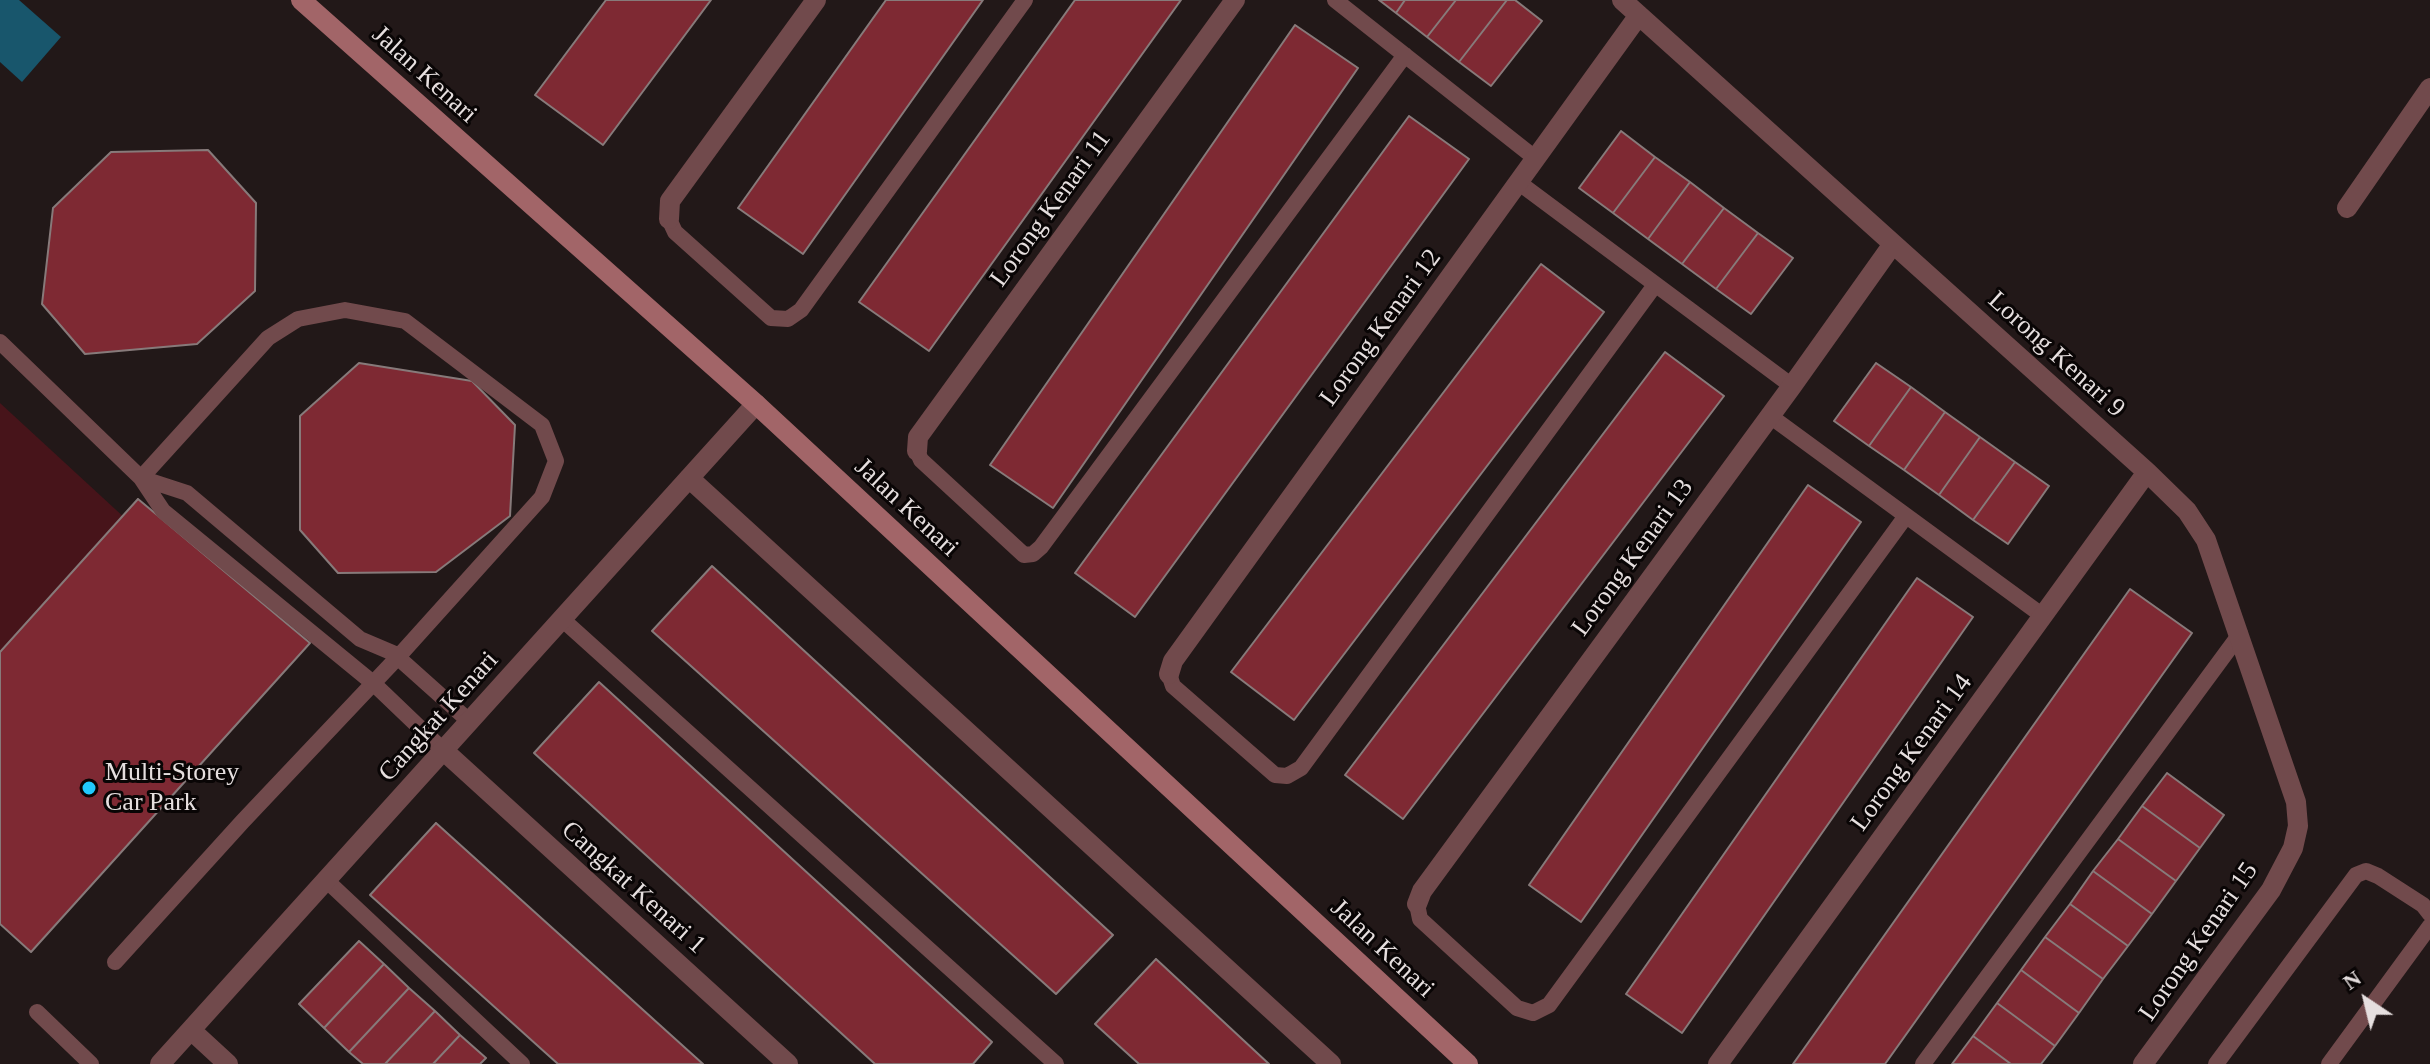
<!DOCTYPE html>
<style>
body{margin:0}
#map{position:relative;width:2430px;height:1064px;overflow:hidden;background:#221818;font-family:Georgia,serif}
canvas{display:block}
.north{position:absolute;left:2326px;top:960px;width:80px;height:80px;-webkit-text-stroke:6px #090505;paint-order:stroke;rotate:325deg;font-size:22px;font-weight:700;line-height:32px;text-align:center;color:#e6dfdf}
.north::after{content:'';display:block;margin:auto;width:28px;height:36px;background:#e6dfdf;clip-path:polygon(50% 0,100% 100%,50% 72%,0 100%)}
</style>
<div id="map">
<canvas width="2430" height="1064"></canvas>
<div class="north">N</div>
</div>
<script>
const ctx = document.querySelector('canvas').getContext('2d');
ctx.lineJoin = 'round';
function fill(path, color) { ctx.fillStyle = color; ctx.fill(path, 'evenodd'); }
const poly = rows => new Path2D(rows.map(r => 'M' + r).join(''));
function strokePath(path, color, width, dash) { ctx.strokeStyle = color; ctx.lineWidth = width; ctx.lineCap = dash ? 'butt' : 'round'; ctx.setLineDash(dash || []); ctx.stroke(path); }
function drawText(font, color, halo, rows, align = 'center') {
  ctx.font = font + ' Georgia,serif'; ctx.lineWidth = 6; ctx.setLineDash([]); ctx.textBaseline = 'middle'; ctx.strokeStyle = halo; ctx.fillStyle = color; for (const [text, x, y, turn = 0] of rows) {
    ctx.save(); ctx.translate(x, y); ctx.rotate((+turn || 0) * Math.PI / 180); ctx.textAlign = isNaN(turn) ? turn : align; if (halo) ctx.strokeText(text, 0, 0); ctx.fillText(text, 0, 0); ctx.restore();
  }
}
const green = poly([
 [0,403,140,532,0,685]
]);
const water = poly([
 [0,0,19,0,61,37,22,82,0,62]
]);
const building = poly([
 [606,0,711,0,603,145,535,95,606,0],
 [886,0,983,0,803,254,738,208,886,0],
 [1075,0,1181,0,929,351,859,302,1075,0],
 [1379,0,1405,0,1396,13,1379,0],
 [1405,0,1456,0,1427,37,1396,13,1405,0],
 [1456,0,1507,0,1459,62,1427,37,1456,0],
 [1507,0,1515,0,1542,21,1491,86,1459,62,1507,0],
 [1295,25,1358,68,1053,508,990,465,1295,25],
 [1409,116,1469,159,1135,617,1075,573,1409,116],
 [1621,131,1655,157,1613,213,1579,188,1621,131],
 [208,150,256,203,255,291,197,344,85,354,42,304,53,208,111,152,208,150],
 [1655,157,1690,182,1648,239,1613,213,1655,157],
 [1690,182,1724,208,1682,264,1648,239,1690,182],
 [1724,208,1758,233,1716,289,1682,264,1724,208],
 [1758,233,1793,258,1751,314,1716,289,1758,233],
 [1541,264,1604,312,1294,720,1231,672,1541,264],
 [1665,352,1724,396,1403,819,1345,775,1665,352],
 [359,363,472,381,515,425,510,516,436,572,338,573,300,530,300,416,359,363],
 [1876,363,1911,387,1869,446,1834,421,1876,363],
 [1911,387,1945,412,1904,470,1869,446,1911,387],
 [1945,412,1980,437,1939,495,1904,470,1945,412],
 [1980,437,2015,462,1973,520,1939,495,1980,437],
 [2015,462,2049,486,2008,544,1973,520,2015,462],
 [1808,485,1861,522,1581,922,1529,885,1808,485],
 [138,499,310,643,31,952,0,924,0,652,138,499],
 [712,566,1113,935,1056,994,652,631,712,566],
 [1917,578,1973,617,1682,1033,1626,994,1917,578],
 [2130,589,2192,633,1885,1064,1793,1064,2130,589],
 [599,682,992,1042,973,1064,875,1064,534,753,599,682],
 [2167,773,2224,815,2200,848,2142,806,2167,773],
 [2142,806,2200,848,2176,881,2118,839,2142,806],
 [436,823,703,1064,558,1064,370,895,436,823],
 [2118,839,2176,881,2152,914,2093,871,2118,839],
 [2093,871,2152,914,2128,946,2070,904,2093,871],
 [2070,904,2128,946,2103,979,2045,937,2070,904],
 [2045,937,2103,979,2079,1013,2021,970,2045,937],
 [359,941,384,964,324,1028,299,1004,359,941],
 [1156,959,1269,1064,1139,1064,1095,1024,1156,959],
 [384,964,409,988,349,1052,324,1028,384,964],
 [2021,970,2079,1013,2055,1046,1997,1003,2021,970],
 [409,988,435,1011,385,1064,363,1064,349,1052,409,988],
 [1997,1003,2055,1046,2041,1064,2011,1064,1973,1036,1997,1003],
 [435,1011,460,1035,433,1064,385,1064,435,1011],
 [460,1035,486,1058,480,1064,433,1064,460,1035],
 [1973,1036,2011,1064,1952,1064,1973,1036]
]);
const lane = poly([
 [1335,0,1535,158],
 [1518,182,1792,386],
 [669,219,675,232,771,318,788,319,801,310,1025,0],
 [0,342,141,478,163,511,373,683,443,750],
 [1770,416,2043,616],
 [917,451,921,460,1024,555,1033,554,1041,547,1405,55],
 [141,478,187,493,360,639,393,653,469,721],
 [562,619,1056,1064],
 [1169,674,1173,686,1275,775,1287,776,1301,768,1655,285],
 [326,880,522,1064],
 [1417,904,1420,919,1517,1008,1533,1013,1549,1005,1906,516],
 [115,962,243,821,398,657,542,497,556,461,542,425,405,321,345,310,298,319,268,338,141,478],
 [37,1012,91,1064],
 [1923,1064,2240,634],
 [2216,1064,2356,875,2366,871,2378,876,2423,905,2430,914],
 [2329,1064,2430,926]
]);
const street = poly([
 [1622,0,2147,472,2187,511,2206,540,2296,802,2298,826,2293,848,2271,890,2143,1064],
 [2347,208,2430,88],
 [669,219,670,201,816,0],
 [917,451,918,437,1235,0],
 [689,478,1331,1064],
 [1169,674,1173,661,1639,15],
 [443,750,788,1064],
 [1417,904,1422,891,1792,386,1893,244],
 [191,1030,228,1064],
 [160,1064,756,404],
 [1718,1064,2147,472]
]);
const secondary = poly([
 [301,0,756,404,1468,1064]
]);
const markers = [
 [89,788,8,"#21c9fd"]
];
const streetNames = [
 ["Jalan Kenari",424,75,42],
 ["Lorong Kenari 11",1051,209,-54],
 ["Lorong Kenari 12",1381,328,-54],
 ["Lorong Kenari 9",2056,355,42],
 ["Jalan Kenari",906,508,43],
 ["Lorong Kenari 13",1633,558,-54],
 ["Cangkat Kenari",439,717,-48],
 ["Lorong Kenari 14",1912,753,-54],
 ["Cangkat Kenari 1",633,888,42],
 ["Lorong Kenari 15",2199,942,-55],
 ["Jalan Kenari",1382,949,43]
];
const poiNames = [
 ["Multi-Storey",105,773],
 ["Car Park",105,803]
];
fill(green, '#47141a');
fill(water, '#18566c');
fill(building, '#7e2933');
strokePath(building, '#877a7a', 2);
strokePath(lane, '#714a4c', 16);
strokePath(street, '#714a4c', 20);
strokePath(secondary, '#a26568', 20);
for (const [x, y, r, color] of markers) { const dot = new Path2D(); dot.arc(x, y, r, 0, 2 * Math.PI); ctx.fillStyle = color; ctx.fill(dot); strokePath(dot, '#090505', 3); }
drawText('26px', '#e6dfdf', '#090505', streetNames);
drawText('26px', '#e6dfdf', '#090505', poiNames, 'left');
</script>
